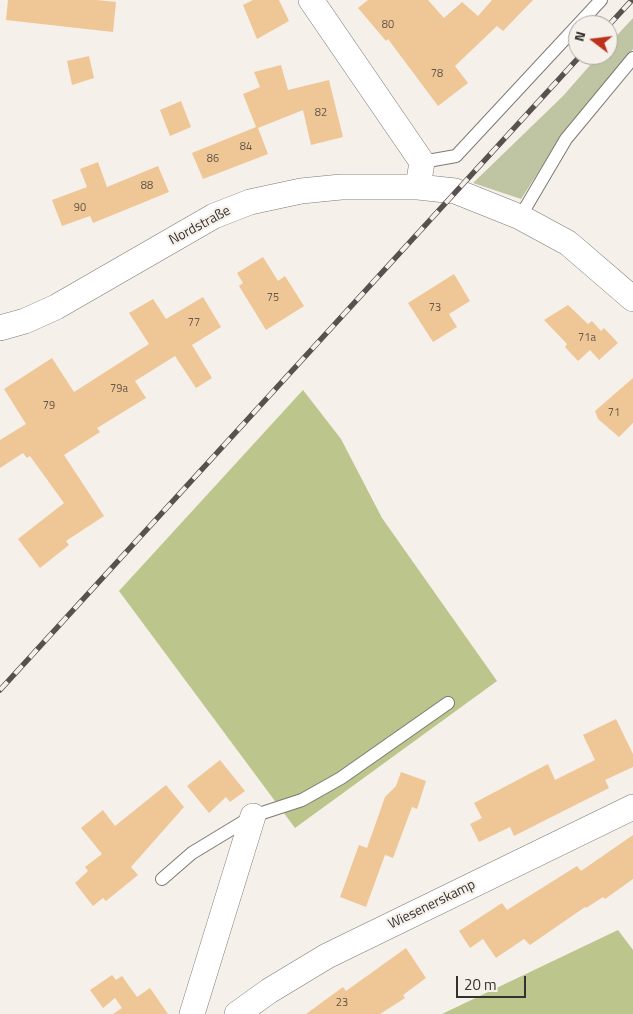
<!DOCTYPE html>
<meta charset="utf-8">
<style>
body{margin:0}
#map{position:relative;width:633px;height:1014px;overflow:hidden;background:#f6f0ea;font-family:"Titillium Web",sans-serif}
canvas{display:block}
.north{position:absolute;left:568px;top:15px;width:50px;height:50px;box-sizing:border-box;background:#f6f0ea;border:1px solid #a8a4a0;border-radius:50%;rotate:285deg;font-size:14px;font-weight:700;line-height:20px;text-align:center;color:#343230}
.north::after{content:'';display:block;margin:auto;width:18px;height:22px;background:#bd311c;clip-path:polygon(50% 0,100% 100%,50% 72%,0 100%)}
.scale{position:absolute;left:456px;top:976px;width:70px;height:22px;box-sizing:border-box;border:2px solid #343230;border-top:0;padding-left:6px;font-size:15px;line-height:18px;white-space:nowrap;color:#343230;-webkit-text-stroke:4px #f6f0ea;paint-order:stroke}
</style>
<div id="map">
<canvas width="633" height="1014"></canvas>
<div class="north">N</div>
<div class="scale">20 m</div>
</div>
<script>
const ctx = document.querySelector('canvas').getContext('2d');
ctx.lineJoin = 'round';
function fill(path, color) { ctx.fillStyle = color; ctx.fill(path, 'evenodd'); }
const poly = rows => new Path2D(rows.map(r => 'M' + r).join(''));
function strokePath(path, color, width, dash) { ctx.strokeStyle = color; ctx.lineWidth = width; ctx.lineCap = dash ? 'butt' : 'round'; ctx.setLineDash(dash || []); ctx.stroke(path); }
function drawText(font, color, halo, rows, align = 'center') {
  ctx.font = font + ' "Titillium Web",sans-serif'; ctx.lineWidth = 4.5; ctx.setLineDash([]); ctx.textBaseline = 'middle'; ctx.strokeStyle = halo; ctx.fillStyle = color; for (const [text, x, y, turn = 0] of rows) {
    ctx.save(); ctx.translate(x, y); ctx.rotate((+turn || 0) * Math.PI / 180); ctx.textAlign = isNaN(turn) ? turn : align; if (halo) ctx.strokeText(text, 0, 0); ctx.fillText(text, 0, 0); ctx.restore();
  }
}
const green = poly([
 [633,18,633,49,568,126,521,199,473,183,563,96,599,55,608,55,608,45]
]);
const forest = poly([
 [303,390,341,439,382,518,497,681,295,828,119,591],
 [618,930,633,950,633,1014,442,1014]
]);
const building = poly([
 [8,0,97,0,116,2,113,32,6,20],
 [253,0,279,0,289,21,257,39,243,5],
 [368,0,428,0,444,18,462,2,478,16,492,0,533,0,503,31,497,26,455,66,468,83,438,106,388,39,386,41,358,8],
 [89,56,94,78,72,85,67,61],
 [281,65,288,90,329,80,343,137,311,145,303,110,258,128,268,154,203,179,192,153,256,127,243,94,260,87,254,72],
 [181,101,191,127,170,136,160,110],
 [98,162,107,187,158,166,169,192,93,223,90,216,62,226,52,200,87,187,80,169],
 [263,257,278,281,285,276,304,306,266,330,239,286,243,283,237,273],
 [454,274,470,301,449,314,457,327,433,342,408,303],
 [203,297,221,327,192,345,212,378,196,388,175,356,135,381,146,398,97,428,100,432,64,455,104,516,66,541,69,545,40,568,18,539,64,503,30,456,27,458,23,453,0,468,0,440,26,424,4,389,52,358,74,392,149,344,129,313,153,299,166,319],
 [568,305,588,324,592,321,601,331,604,328,618,343,599,360,590,350,578,361,565,347,567,344,544,320],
 [633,378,633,423,619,437,598,419,595,411],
 [616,719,633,754,633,767,605,780,609,788,514,836,510,827,479,842,470,824,482,818,474,803,548,764,555,780,595,760,583,735],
 [220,760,245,791,230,802,226,797,209,813,187,786],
 [401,772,426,781,417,809,412,807,393,858,385,855,366,907,340,897,359,845,367,848,385,797,396,786],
 [166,785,184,807,131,867,138,875,106,901,103,898,93,906,75,883,88,871,85,867,102,854,81,828,103,810,115,826],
 [633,835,633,879,605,899,603,897,586,908,585,907,530,945,524,939,496,958,483,939,470,948,459,931,502,903,507,910,577,866,581,871],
 [406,948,426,978,403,995,405,998,380,1014,306,1014,343,987,346,991],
 [112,975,116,980,122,976,137,997,150,988,168,1014,113,1014,122,1008,115,998,103,1008,90,990]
]);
const lane = poly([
 [422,162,456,156,601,0],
 [520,217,566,139,633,58],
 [162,879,192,853,253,816,302,800,341,778,448,703]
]);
const street = poly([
 [311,0,422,162,418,187],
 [0,328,25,321,56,307,214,216,250,202,301,191,341,187,418,187,455,191,520,217,568,243,633,299],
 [192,1014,253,816],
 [237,1014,269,991,327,956,633,807]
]);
const rail = poly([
 [608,26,632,0],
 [0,690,581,55]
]);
const numberNames = [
 ["80",388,25],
 ["78",437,74],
 ["82",321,113],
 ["84",246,147],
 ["86",213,159],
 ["88",147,186],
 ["90",80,208],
 ["75",273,298],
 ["73",435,308],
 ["77",194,323],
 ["71a",587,338],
 ["79a",119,389],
 ["79",49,406],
 ["71",614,413],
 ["23",342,1003]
];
const streetNames = [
 ["Nordstraße",200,226,-28],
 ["Wiesenerskamp",432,905,-26]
];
fill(green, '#bfc4a2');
fill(forest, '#bcc58b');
fill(building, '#efc696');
strokePath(lane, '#7e7973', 14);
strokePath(street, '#7e7973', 26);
strokePath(lane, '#fff', 12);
strokePath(street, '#fff', 25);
strokePath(rail, '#555250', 5.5);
strokePath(rail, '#f6f0ea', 4, [11]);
drawText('11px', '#63574a', null, numberNames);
drawText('14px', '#343230', '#f6f0ea', streetNames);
</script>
